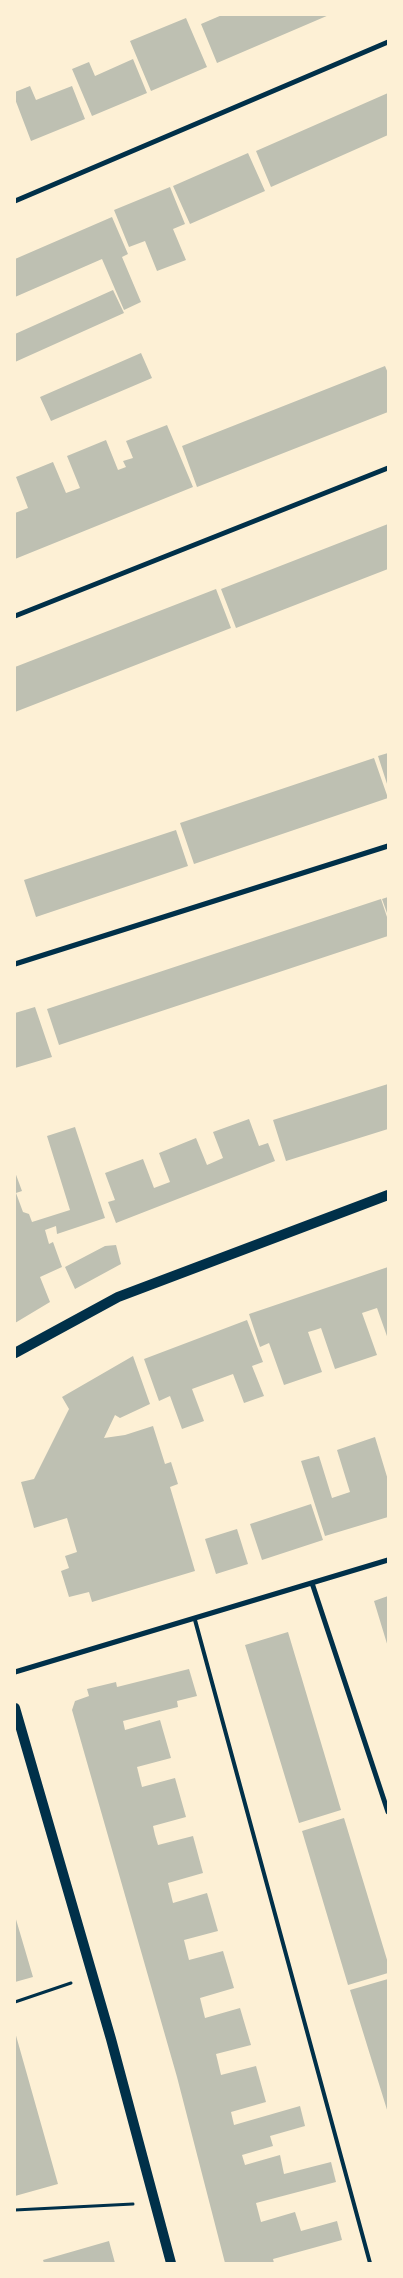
<!DOCTYPE html>
<style>
body{margin:0}
#map{position:relative;width:403px;height:2278px;overflow:hidden;background:#fdf0d5;font-family:Signika,sans-serif}
canvas{display:block}
.frame{position:absolute;inset:0;border:16px solid #fdf0d5;pointer-events:none}
</style>
<div id="map">
<canvas width="403" height="2278"></canvas>
<div class="frame"></div>
</div>
<script>
const ctx = document.querySelector('canvas').getContext('2d');
ctx.lineJoin = 'round';
function fill(path, color) { ctx.fillStyle = color; ctx.fill(path, 'evenodd'); }
const poly = rows => new Path2D(rows.map(r => 'M' + r).join(''));
function strokePath(path, color, width, dash) { ctx.strokeStyle = color; ctx.lineWidth = width; ctx.lineCap = dash ? 'butt' : 'round'; ctx.setLineDash(dash || []); ctx.stroke(path); }
const building = poly([
 [222,15,329,15,217,63,201,24],
 [186,18,207,67,151,91,130,41],
 [133,59,147,93,92,116,72,69,89,62,95,76],
 [30,86,36,100,72,86,85,119,31,141,15,99,15,92],
 [388,93,388,135,271,187,256,151],
 [248,153,265,191,190,224,173,186],
 [170,187,185,224,173,229,186,260,157,271,145,241,129,247,114,210],
 [112,217,128,254,122,257,141,302,124,310,102,259,15,297,15,259],
 [113,290,124,313,15,362,15,334],
 [141,353,152,378,51,421,40,397],
 [385,366,388,373,388,412,197,487,182,446],
 [167,425,193,487,15,559,15,513,28,508,16,477,53,462,66,493,80,488,67,456,106,440,118,470,126,467,123,461,133,458,126,441],
 [388,524,388,569,236,628,221,589],
 [216,589,231,628,15,712,15,667],
 [388,753,388,787,378,756],
 [374,758,388,798,194,864,180,823],
 [176,830,188,866,36,917,24,880],
 [388,897,388,916,382,899],
 [381,899,388,920,388,936,59,1045,47,1009],
 [35,1007,52,1057,15,1068,15,1013],
 [388,1084,388,1129,286,1161,273,1120],
 [249,1119,259,1146,268,1143,275,1161,116,1223,108,1202,115,1200,105,1173,143,1159,154,1188,170,1182,159,1153,196,1138,207,1165,223,1158,213,1132],
 [75,1127,105,1218,57,1234,56,1226,45,1230,49,1244,53,1242,62,1267,40,1277,50,1302,15,1323,15,1172,22,1191,16,1193,23,1212,29,1214,32,1222,70,1210,47,1136],
 [116,1245,121,1264,75,1289,65,1267,105,1246],
 [388,1267,388,1339,377,1308,362,1313,377,1355,335,1369,321,1328,315,1330,308,1332,322,1372,284,1385,269,1343,260,1347,249,1314],
 [247,1320,263,1362,252,1366,264,1396,244,1403,233,1374,192,1389,204,1421,182,1429,170,1396,159,1401,144,1359],
 [133,1356,150,1404,120,1418,115,1415,104,1438,125,1435,153,1426,165,1464,171,1462,178,1484,170,1487,195,1571,92,1602,89,1592,69,1597,61,1571,69,1568,65,1556,77,1552,67,1518,34,1528,21,1482,34,1479,69,1409,62,1397],
 [375,1437,388,1480,388,1517,325,1536,301,1461,319,1456,332,1498,350,1492,337,1450],
 [311,1504,323,1540,262,1560,250,1524],
 [237,1529,248,1564,216,1574,205,1539],
 [388,1596,388,1647,374,1601],
 [288,1632,341,1810,299,1823,245,1645],
 [189,1669,197,1696,177,1701,178,1707,123,1721,125,1730,160,1720,171,1758,137,1767,142,1787,175,1778,186,1817,153,1826,155,1835,158,1845,193,1836,203,1873,168,1883,173,1903,207,1893,218,1931,184,1940,189,1960,223,1951,234,1988,200,1998,205,2018,240,2008,251,2045,216,2054,221,2075,256,2066,266,2102,231,2112,234,2125,300,2106,305,2126,270,2136,273,2146,242,2155,245,2165,280,2155,284,2174,331,2162,336,2182,256,2203,261,2222,295,2212,301,2231,337,2221,342,2240,273,2259,274,2263,225,2263,177,2077,72,1710,75,1701,89,1696,87,1689,116,1682,117,1687],
 [344,1818,388,1963,388,1973,348,1985,302,1831],
 [15,1916,33,1977,15,1982],
 [388,1979,388,2113,350,1990],
 [15,2032,58,2184,15,2196],
 [109,2241,115,2263,44,2263,43,2260]
]);
const path = poly([
 [15,2002,71,1983],
 [15,2210,133,2204]
]);
const service = poly([
 [195,1620,370,2263]
]);
const minor = poly([
 [15,201,388,42],
 [15,616,388,468],
 [15,964,388,846],
 [312,1583,388,1812],
 [15,1672,388,1560]
]);
const secondary = poly([
 [15,1353,118,1297,388,1195],
 [15,1708,111,2039,171,2263]
]);
fill(building, '#bec0b2');
strokePath(path, '#003049', 3);
strokePath(service, '#003049', 4);
strokePath(minor, '#003049', 5);
strokePath(secondary, '#003049', 10);
</script>
